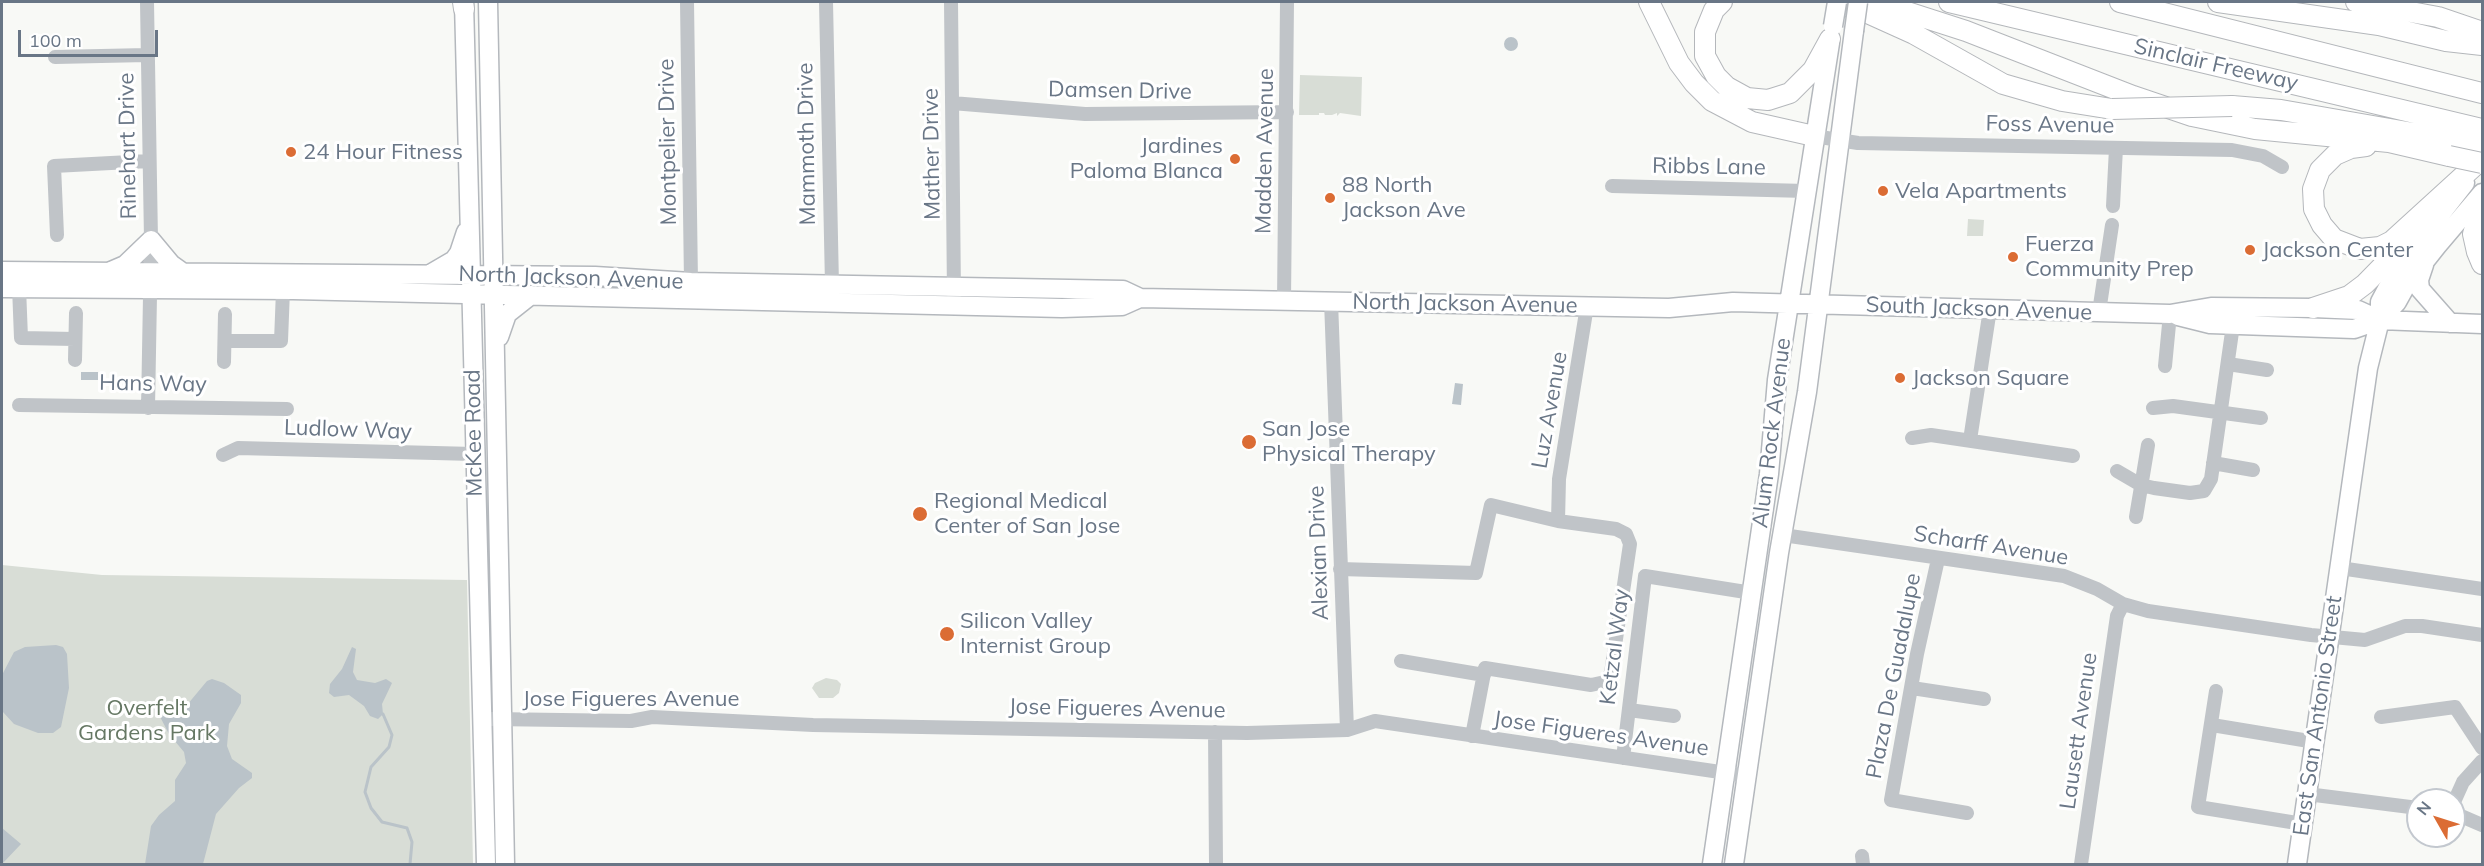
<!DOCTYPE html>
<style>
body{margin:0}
#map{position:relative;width:2484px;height:866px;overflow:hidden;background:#f8f9f6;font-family:Mulish,sans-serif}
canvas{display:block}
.frame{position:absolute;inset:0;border:3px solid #697686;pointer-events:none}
.north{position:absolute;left:2406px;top:788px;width:60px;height:60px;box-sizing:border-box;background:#fff;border:2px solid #c3c8cf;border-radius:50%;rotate:309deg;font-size:16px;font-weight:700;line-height:24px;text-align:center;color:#697686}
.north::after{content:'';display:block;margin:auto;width:21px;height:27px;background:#db6c34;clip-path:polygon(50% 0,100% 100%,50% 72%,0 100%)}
.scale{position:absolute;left:18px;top:30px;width:140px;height:27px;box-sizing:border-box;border:3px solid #697686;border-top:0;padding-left:8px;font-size:18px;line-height:21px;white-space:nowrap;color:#697686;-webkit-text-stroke:4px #fff;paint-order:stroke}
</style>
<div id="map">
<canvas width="2484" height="866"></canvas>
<div class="frame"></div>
<div class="north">N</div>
<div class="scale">100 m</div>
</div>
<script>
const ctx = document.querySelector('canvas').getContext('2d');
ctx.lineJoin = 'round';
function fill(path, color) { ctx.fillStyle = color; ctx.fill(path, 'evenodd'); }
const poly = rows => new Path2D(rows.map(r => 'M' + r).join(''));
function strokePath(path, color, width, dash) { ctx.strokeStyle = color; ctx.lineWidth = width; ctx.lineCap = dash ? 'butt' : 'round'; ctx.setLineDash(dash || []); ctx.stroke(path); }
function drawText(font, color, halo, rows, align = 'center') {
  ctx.font = font + ' Mulish,sans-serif'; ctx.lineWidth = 6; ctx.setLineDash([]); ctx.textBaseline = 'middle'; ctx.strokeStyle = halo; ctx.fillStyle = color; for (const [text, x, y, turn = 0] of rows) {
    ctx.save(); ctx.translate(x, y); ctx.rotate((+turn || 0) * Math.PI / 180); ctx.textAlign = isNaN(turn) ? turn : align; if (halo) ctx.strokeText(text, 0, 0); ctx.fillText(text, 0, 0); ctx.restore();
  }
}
const green = poly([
 [1300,75,1362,77,1361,116,1340,113,1337,116,1337,113,1332,115,1325,115,1324,113,1319,113,1319,115,1299,115],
 [1968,219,1984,220,1983,236,1967,236],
 [2,565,102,575,467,580,473,864,2,864],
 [826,678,837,680,841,684,839,693,833,698,819,698,812,688,815,683]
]);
const water = poly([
 '1504 44a7 7 0 1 1 14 0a7 7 0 1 1-14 0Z',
 [81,372,98,372,98,380,81,380],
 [1455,383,1463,384,1461,405,1452,404],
 [56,645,63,647,67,654,69,688,61,727,53,733,38,733,14,724,3,712,2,675,14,652,25,647],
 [352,647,356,649,353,672,357,680,375,683,386,679,392,683,382,704,383,714,378,719,370,716,364,706,349,695,334,697,329,693,330,684,342,669],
 [212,679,224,683,241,695,241,703,229,724,227,746,232,759,252,773,252,778,239,788,216,814,203,864,145,864,151,826,159,815,175,801,175,780,186,763,184,752,169,734,156,709,176,709,187,705,207,681],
 [2,828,21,844,2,864]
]);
const stream = poly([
 [383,714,392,735,389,747,371,767,365,792,371,808,382,822,407,828,412,842,410,864]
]);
const minor = poly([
 [147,2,151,240,148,408],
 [687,2,691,282],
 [826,2,832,285],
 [951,2,954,295],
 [55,57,147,55],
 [952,103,1085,114,1287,112],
 [1814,136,1858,143,2232,150,2263,156,2282,167],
 [1612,186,1806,191],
 [2113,206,2116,148],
 [57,235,54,166,149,161],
 [19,287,21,338,75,339],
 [1284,301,1287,2],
 [1331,301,1347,730],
 [2099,312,2112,225],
 [225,341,281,341,283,290],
 [75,360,76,313],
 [224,362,225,314],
 [2228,364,2267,370],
 [2165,366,2170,314],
 [19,405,287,409],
 [2153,408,2173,406,2261,418],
 [1912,438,1931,435,2073,456],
 [1970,440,1990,309],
 [223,455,238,448,474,454],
 [2213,463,2253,470],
 [2117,471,2141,485,2154,488,2190,493,2204,491,2211,479,2233,325],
 [2136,517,2148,445],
 [1783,535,2064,576,2097,589,2123,604,2148,611,2311,635,2365,640,2405,626,2422,626,2482,635],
 [1938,559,1917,654,1891,800,1967,813],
 [2340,568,2482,589],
 [1340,569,1476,573,1491,505,1558,521],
 [1401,661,1484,675],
 [1912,688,1984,699],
 [2216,691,2198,807,2303,824],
 [1629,710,1674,716],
 [2381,717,2455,707,2482,748],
 [492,719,631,721,652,717,813,725,1247,733,1347,730,1375,721,1747,776],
 [2212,725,2315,742],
 [1215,732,1216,864],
 [1472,736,1485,668,1591,685,1605,682,1611,673,1630,544,1626,534,1616,529,1558,521,1559,479,1587,306],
 [1623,758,1645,576,1752,593],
 [2307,794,2418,808],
 [2454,802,2463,782,2482,761],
 [2454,813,2482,825],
 [1862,856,1863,864],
 [2081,864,2117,616,2123,604]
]);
const major = poly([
 [464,2,486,864],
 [488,2,505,864],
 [2424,265,2419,280,2420,289,2450,323],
 [2,271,595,276,691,282,1123,290,1140,298,1669,308,1733,302,2170,314,2211,307,2313,308,2358,310,2380,320],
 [111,271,125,265,151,240,171,264,185,274],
 [430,274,454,260,459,253,466,232],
 [2,288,293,290,1062,308,1122,306,1140,298],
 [2178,316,2210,324,2354,329,2380,320,2482,324],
 [2380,320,2397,302,2407,284,2437,246,2482,193],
 [499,337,507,314,531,295],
 [1712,864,1769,474,1777,380,1830,43],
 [1734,864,1779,553,1807,392,1854,31],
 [2297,864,2368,368,2380,320,2380,302,2397,270,2465,183]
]);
const highway = poly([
 [463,2,464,9],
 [1649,2,1679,63,1694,83,1712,101,1752,122,1814,136],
 [1722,2,1714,10,1705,32,1705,56,1716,76,1727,87,1747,98,1768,100,1790,93,1813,70,1830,39],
 [1876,2,1966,31,2133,96,2192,116,2255,129,2389,142,2449,156],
 [1949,2,2482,129],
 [2120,2,2482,93],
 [2218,2,2379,25,2446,41,2482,45],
 [2356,2,2438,17,2482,32],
 [1842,5,1863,11,1914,34,2003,84,2062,101,2112,109],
 [2232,106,2281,110,2482,145],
 [2366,146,2351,148,2335,155,2320,170,2313,189,2314,209,2322,225,2334,239,2360,249,2380,247,2392,241,2482,159],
 [2482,204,2473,234,2477,252,2482,264],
 [2313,308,2349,296,2365,284,2411,237]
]);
const majorBridge = poly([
 [1833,26,1837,2],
 [1854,31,1858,2]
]);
const highwayBridge = poly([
 [2112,109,2232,106],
 [2449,156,2482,163]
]);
const markers = [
 [291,152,6,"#db6c34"],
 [1235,159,6,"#db6c34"],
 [1883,191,6,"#db6c34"],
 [1330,198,6,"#db6c34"],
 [2250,250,6,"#db6c34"],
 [2013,257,6,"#db6c34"],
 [1900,378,6,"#db6c34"],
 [1249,442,8,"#db6c34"],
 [920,514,8,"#db6c34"],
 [947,634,8,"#db6c34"]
];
const streetNames = [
 ["Sinclair Freeway",2216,65,13],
 ["Damsen Drive",1120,91,1],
 ["Foss Avenue",2050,125,1],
 ["Montpelier Drive",668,142,-91],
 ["Mammoth Drive",807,144,-91],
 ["Rinehart Drive",128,146,-91],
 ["Madden Avenue",1265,151,-89],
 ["Mather Drive",932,154,-91],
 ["Ribbs Lane",1709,167,1],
 ["North Jackson Avenue",571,278,2],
 ["North Jackson Avenue",1465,304,1],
 ["South Jackson Avenue",1979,309,2],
 ["Hans Way",153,384,1],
 ["Luz Avenue",1550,410,-80],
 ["Ludlow Way",348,430,2],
 ["McKee Road",474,433,-91],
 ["Alum Rock Avenue",1772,433,-83],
 ["Scharff Avenue",1991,546,9],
 ["Alexian Drive",1319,553,-92],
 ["Ketzal Way",1615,647,-83],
 ["Plaza De Guadalupe",1894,676,-79],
 ["Jose Figueres Avenue",631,699],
 ["Jose Figueres Avenue",1117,709,1],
 ["East San Antonio Street",2318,716,-82],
 ["Lausett Avenue",2079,731,-82],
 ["Jose Figueres Avenue",1601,734,8]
];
const poiNames = [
 ["Jardines",1223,146,"right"],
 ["Paloma Blanca",1223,171,"right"],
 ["24 Hour Fitness",303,152],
 ["88 North",1342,185],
 ["Jackson Ave",1342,210],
 ["Vela Apartments",1895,191],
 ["Fuerza",2025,244],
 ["Community Prep",2025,269],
 ["Jackson Center",2262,250],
 ["Jackson Square",1912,378],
 ["San Jose",1262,429],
 ["Physical Therapy",1262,454],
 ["Regional Medical",934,501],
 ["Center of San Jose",934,526],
 ["Silicon Valley",960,621],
 ["Internist Group",960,646]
];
const parkNames = [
 ["Overfelt",147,708],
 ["Gardens Park",147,733]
];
fill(green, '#d8ddd6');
fill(water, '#bac3c9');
strokePath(stream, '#bac3c9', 3);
strokePath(major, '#b4b8bd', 21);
strokePath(highway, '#b4b7bb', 22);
strokePath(minor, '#c0c4c8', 14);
strokePath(major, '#fff', 18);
strokePath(highway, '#fff', 20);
strokePath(majorBridge, '#b4b8bd', 21, []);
strokePath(highwayBridge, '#b4b7bb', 22, []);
strokePath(majorBridge, '#fff', 18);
strokePath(highwayBridge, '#fff', 20);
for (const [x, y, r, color] of markers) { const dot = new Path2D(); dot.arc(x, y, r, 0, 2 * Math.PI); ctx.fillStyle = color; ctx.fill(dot); strokePath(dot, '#fff', 2); }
drawText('22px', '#697686', '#fff', streetNames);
drawText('22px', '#697686', '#fff', poiNames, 'left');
drawText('22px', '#667864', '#fff', parkNames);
</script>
